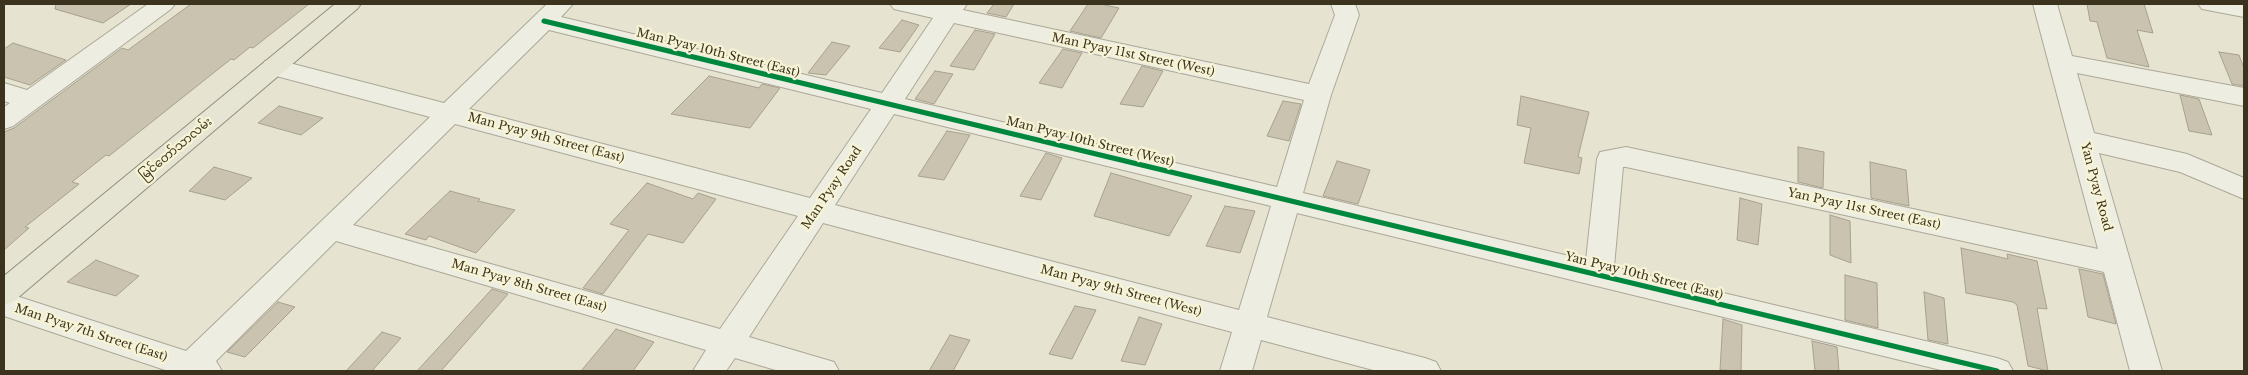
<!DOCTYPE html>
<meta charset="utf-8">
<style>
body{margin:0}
#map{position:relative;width:2248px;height:375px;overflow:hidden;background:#e6e4d0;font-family:"Libre Baskerville",serif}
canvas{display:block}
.frame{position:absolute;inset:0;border:5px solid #3c331f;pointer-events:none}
</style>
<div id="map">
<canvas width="2248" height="375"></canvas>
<div class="frame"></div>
</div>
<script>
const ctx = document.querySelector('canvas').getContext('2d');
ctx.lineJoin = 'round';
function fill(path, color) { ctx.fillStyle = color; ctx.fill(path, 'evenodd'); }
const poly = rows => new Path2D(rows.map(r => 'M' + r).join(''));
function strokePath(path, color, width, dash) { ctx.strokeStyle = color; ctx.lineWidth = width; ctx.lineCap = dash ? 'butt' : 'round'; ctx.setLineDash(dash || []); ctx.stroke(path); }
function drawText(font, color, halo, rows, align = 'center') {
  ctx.font = font + ' "Libre Baskerville","Noto Sans Myanmar",serif'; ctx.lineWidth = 4.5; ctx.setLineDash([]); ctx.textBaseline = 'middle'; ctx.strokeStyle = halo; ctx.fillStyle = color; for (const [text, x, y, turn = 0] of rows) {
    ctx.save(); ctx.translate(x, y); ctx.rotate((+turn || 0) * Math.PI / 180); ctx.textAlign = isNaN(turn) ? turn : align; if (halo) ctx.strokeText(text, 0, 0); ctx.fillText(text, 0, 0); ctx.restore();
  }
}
const building = poly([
 [56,4,131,4,103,23,55,9,56,4],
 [191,4,309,4,253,48,250,47,234,60,231,59,109,156,106,155,72,182,79,184,25,227,29,228,4,250,4,132,14,128,122,48,128,50,191,4],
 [994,4,1014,4,1006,17,987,13,994,4],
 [1088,4,1100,4,1119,8,1101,38,1070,31,1088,4],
 [2087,4,2144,4,2153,33,2137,30,2149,67,2107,58,2097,22,2090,21,2087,4],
 [902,20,919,25,900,52,879,48,902,20],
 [975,30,995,34,974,70,950,66,975,30],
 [832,42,850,46,826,75,808,73,832,42],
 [13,43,66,60,30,85,4,77,4,49,13,43],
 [1063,49,1082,53,1062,88,1039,83,1063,49],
 [2219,52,2239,55,2244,68,2244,86,2232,84,2219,52],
 [1142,66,1163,71,1143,107,1120,104,1142,66],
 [935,71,953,74,934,104,915,99,935,71],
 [709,76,759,88,762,84,780,88,750,128,671,114,709,76],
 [2180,95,2199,99,2212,135,2189,131,2180,95],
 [1521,96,1589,112,1578,157,1582,158,1579,174,1524,163,1531,128,1517,125,1521,96],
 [1283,101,1301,104,1289,141,1267,136,1283,101],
 [279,106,323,118,301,135,258,123,279,106],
 [947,131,970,135,944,180,918,176,947,131],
 [1798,147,1824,152,1823,188,1798,182,1798,147],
 [1046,153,1062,158,1041,200,1020,196,1046,153],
 [1337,161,1370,170,1358,204,1323,196,1337,161],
 [1870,162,1906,170,1909,206,1871,198,1870,162],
 [214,167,252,178,225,200,189,191,214,167],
 [1111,173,1192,196,1169,236,1094,216,1111,173],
 [647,183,693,199,698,193,716,199,683,243,648,234,603,294,583,288,629,230,610,224,647,183],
 [450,191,480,199,478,201,515,210,476,253,429,236,426,240,405,234,450,191],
 [1740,198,1762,204,1758,245,1737,240,1740,198],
 [1225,206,1255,211,1240,253,1206,246,1225,206],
 [1830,215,1850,221,1851,263,1830,255,1830,215],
 [1961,248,2008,259,2007,254,2037,261,2047,309,2037,308,2048,371,2028,366,2017,305,2013,302,1966,293,1961,248],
 [96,260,139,276,116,296,67,282,96,260],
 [2079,269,2103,274,2116,324,2088,317,2079,269],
 [1845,275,1877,283,1878,328,1845,320,1845,275],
 [492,289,508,294,441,371,417,371,492,289],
 [1924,292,1944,298,1948,344,1928,340,1924,292],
 [278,302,295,307,245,357,227,352,278,302],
 [1075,306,1096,310,1072,359,1049,354,1075,306],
 [1139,317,1162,324,1145,365,1121,361,1139,317],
 [1723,319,1742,325,1741,371,1720,370,1723,319],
 [616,329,654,342,633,371,581,371,616,329],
 [382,332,401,338,372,371,346,371,382,332],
 [950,335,970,340,953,371,929,371,950,335],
 [1812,341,1837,347,1839,371,1815,371,1812,341]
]);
const minor = poly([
 [148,4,175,4,171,9,13,126,4,129,4,107,10,103,4,101,4,83,27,90,148,4],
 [547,4,573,4,561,17,882,93,933,18,894,9,890,4,967,4,963,10,1309,84,1335,15,1331,4,1355,4,1359,15,1331,95,1303,193,1586,260,1597,159,1600,152,1626,147,2098,249,2033,4,2057,4,2072,56,2244,88,2244,106,2077,73,2094,133,2187,154,2244,178,2244,199,2180,172,2099,153,2162,371,2130,371,2104,272,1626,167,1623,167,1614,267,1997,358,2008,362,2013,371,1945,371,1297,213,1267,317,1425,358,1436,362,1441,371,1377,371,1261,340,1252,371,1220,371,1232,332,823,223,749,337,834,362,839,371,779,371,735,358,726,371,693,371,706,350,336,241,216,361,222,371,168,371,4,316,4,292,186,351,430,117,265,73,261,67,265,61,274,59,444,103,547,4],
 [954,23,1304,100,1277,187,905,99,954,23],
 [549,30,871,109,810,198,469,109,549,30],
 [894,114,1271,206,1239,310,835,205,894,114],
 [455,124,798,216,720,329,353,225,455,124],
 [2198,4,2244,4,2244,17,2202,9,2198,4]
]);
const major = poly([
 [335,4,361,4,357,9,14,301,4,305,4,276,335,4]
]);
const cycleway = poly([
 [544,21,1997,371]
]);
const streetNames = [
 ["Man Pyay 10th Street (East)",718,53,14],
 ["Man Pyay 11st Street (West)",1133,55,12],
 ["Man Pyay 9th Street (East)",546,138,15],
 ["Man Pyay 10th Street (West)",1090,142,14],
 ["မြင်တော်သာလမ်း",176,149,-40],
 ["Yan Pyay Road",2096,187,75],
 ["Man Pyay Road",832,188,-56],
 ["Yan Pyay 11st Street (East)",1864,209,12],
 ["Yan Pyay 10th Street (East)",1644,276,14],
 ["Man Pyay 8th Street (East)",529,286,16],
 ["Man Pyay 9th Street (West)",1121,291,15],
 ["Man Pyay 7th Street (East)",91,333,18]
];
fill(building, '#cac3b0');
strokePath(building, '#a7a08f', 1);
strokePath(minor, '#aca898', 2);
strokePath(major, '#918e7f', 2);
fill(minor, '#eeede1');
fill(major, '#e6e4d3');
strokePath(cycleway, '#00873e', 5);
drawText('12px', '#3c331f', '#f7f4d6', streetNames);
</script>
